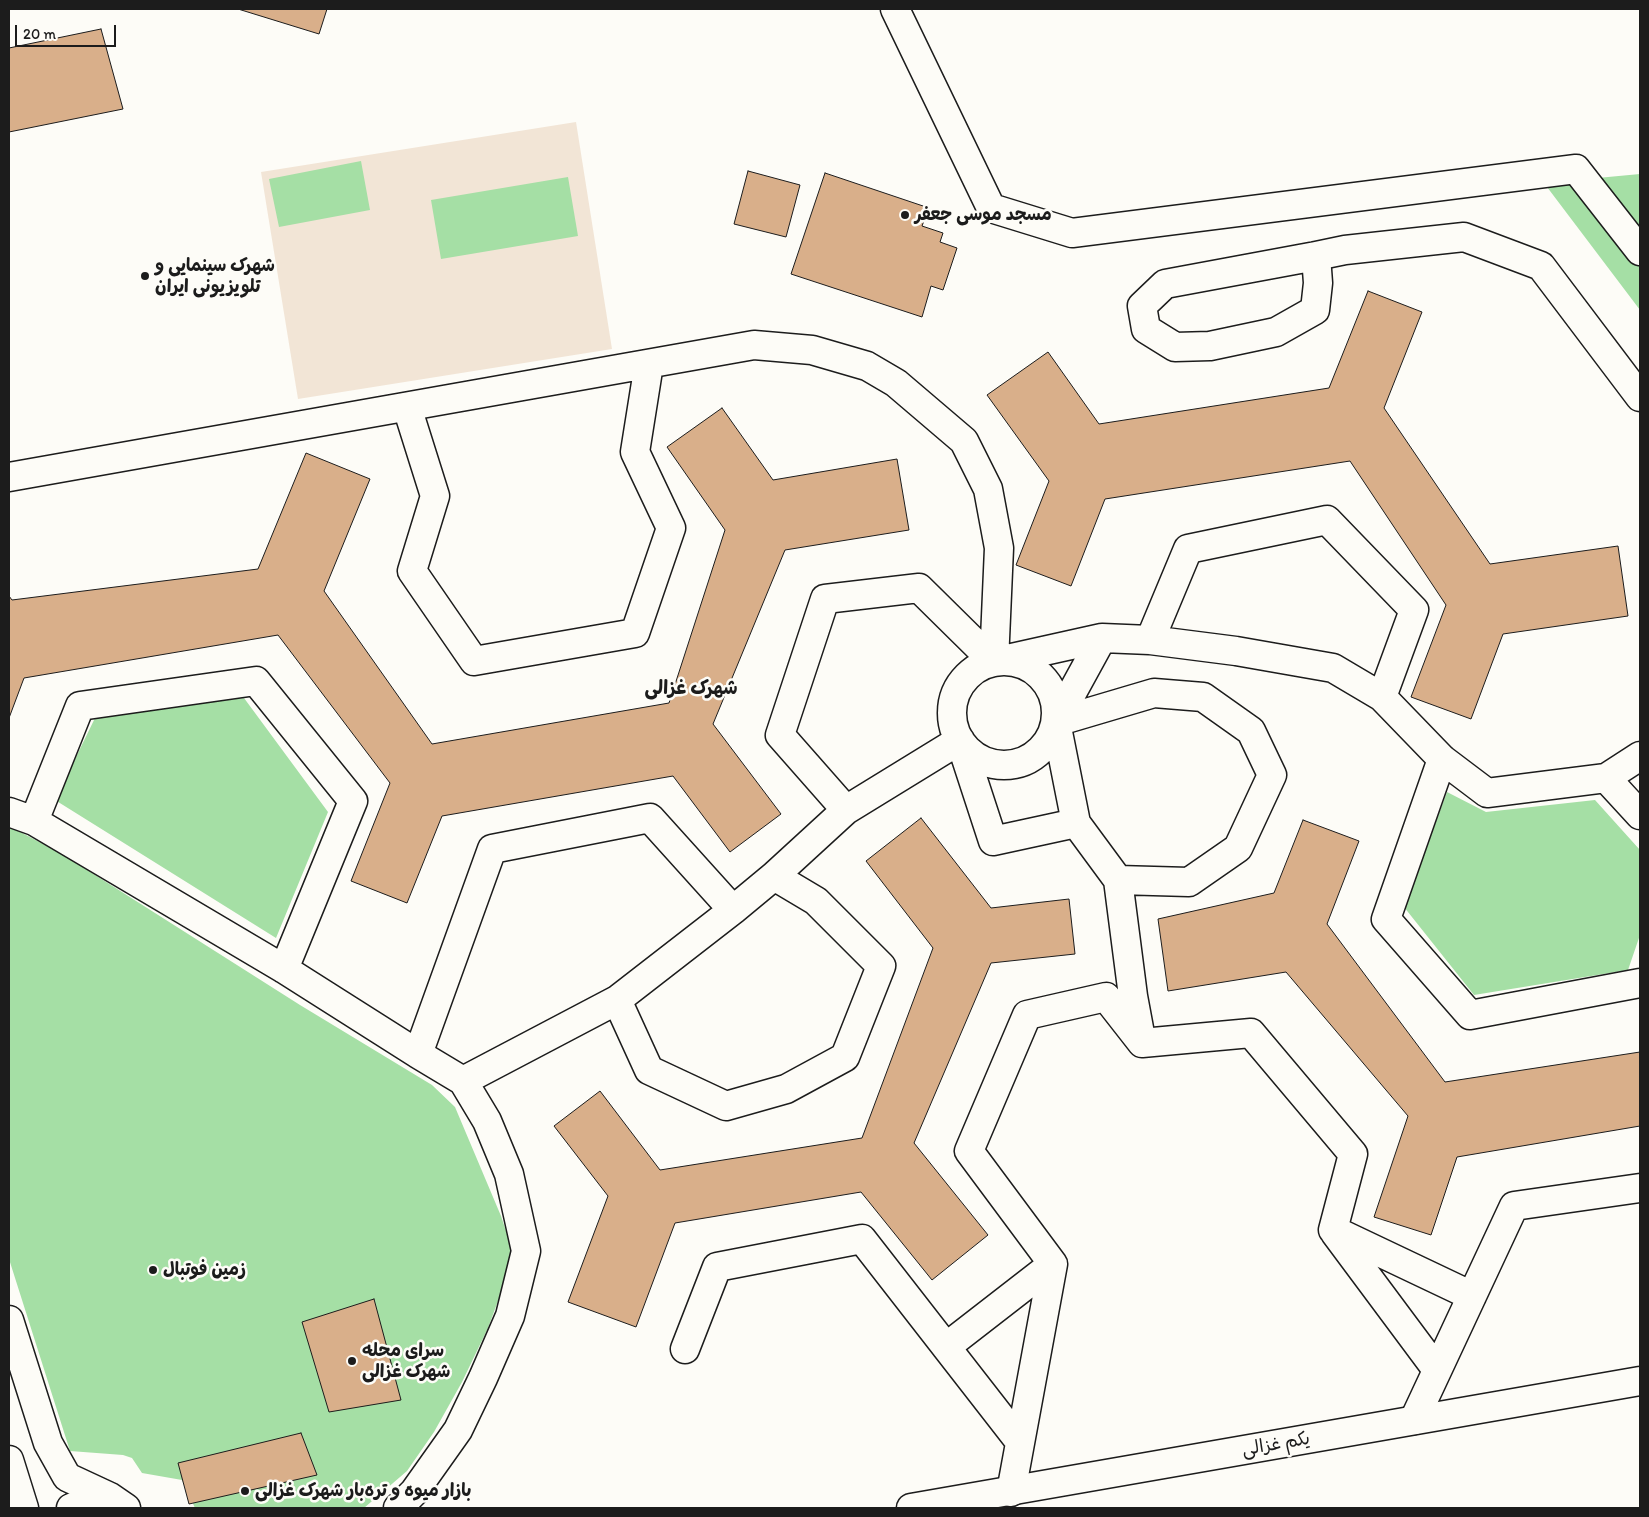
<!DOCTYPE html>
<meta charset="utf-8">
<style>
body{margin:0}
#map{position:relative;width:1649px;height:1517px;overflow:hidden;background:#fdfcf7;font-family:Itim,sans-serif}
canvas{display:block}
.frame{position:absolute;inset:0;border:10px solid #1c1c1c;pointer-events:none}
.scale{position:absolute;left:15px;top:25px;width:101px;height:22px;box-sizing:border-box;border:2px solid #1c1c1c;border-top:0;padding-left:6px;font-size:15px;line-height:18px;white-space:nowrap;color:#1c1c1c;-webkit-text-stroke:4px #fdfcf7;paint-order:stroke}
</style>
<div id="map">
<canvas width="1649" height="1517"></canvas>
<div class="frame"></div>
<div class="scale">20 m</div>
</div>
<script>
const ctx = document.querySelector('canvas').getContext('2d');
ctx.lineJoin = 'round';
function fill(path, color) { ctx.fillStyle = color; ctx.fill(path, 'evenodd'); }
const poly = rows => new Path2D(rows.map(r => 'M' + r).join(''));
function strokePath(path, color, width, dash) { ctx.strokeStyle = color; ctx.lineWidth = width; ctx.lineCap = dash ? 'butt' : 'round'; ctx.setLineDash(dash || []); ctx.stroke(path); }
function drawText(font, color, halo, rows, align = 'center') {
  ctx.font = font + ' Itim,"Playpen Sans Arabic",sans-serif'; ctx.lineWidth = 5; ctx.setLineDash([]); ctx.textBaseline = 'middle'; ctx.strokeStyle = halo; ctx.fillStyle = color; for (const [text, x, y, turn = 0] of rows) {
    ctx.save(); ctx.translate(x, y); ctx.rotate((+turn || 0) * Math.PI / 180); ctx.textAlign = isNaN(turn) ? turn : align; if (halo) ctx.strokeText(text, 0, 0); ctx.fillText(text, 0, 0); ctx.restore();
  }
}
const built = poly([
 [576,122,612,349,298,399,261,172]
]);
const green = poly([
 [361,161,370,210,279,227,269,179],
 [1640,174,1640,310,1544,183],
 [568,177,578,236,441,259,431,200],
 [244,698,328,812,276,938,55,800,96,716],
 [1447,792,1486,812,1595,800,1640,850,1640,935,1628,970,1474,995,1404,907],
 [9,826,62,854,300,1005,432,1085,455,1107,501,1216,512,1249,509,1271,488,1328,462,1382,434,1432,407,1471,364,1508,195,1508,182,1480,142,1473,132,1458,123,1455,70,1451,9,1259]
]);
const building = poly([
 [238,9,327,9,319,34,238,9],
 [101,29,123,109,9,132,9,48,101,29],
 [748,171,800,185,786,237,734,224,748,171],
 [825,173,929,208,922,226,943,233,940,242,957,248,943,290,931,286,922,317,791,274,825,173],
 [1368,291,1422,312,1384,408,1490,564,1618,546,1628,616,1503,634,1471,719,1411,697,1446,605,1350,461,1105,499,1071,586,1016,565,1049,481,987,395,1048,352,1099,424,1329,388,1368,291],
 [722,408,773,480,897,459,909,530,785,550,713,724,781,814,730,852,673,776,442,816,407,903,351,881,390,783,278,635,24,678,9,718,9,596,12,600,258,569,306,453,370,479,324,591,432,744,669,703,725,530,667,447,722,408],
 [921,818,991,908,1069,899,1075,954,991,963,914,1143,988,1235,932,1280,861,1192,675,1223,636,1327,568,1302,608,1196,554,1126,600,1091,660,1170,862,1138,933,948,866,861,921,818],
 [1303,820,1359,841,1327,924,1445,1082,1640,1052,1640,1126,1457,1157,1431,1235,1374,1217,1408,1116,1286,972,1168,991,1158,919,1274,893,1303,820],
 [374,1299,401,1400,329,1412,302,1322,374,1299],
 [301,1433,317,1475,189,1504,178,1463,301,1433]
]);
const minor = poly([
 [1316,256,1318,283,1315,310,1276,332,1210,346,1175,347,1146,329,1142,306,1165,284,1316,256,1345,250,1464,237,1541,266,1640,397],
 [407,407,435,496,412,571,474,661,635,633,671,528,635,452,649,364],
 [9,477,754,345,812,350,867,366,896,383,964,441,988,489,999,548,994,662],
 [1150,640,1188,549,1327,520,1414,610,1382,697],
 '952 713a52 52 0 1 1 104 0a52 52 0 1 1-104 0Z',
 [994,662,1102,638,1150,640,1236,651,1333,668,1382,697,1442,759,1487,793,1606,778,1640,756],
 [1056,722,1102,638],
 [1442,759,1386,919,1470,1015,1640,983],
 [1606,778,1640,815],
 [846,810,780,735,825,599,919,588,994,662],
 [9,812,34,821,284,969,418,1054,463,1081,487,1121,509,1174,526,1251,510,1316,483,1378,458,1430,414,1492,398,1508],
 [34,821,80,706,256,681,353,801,284,969],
 [774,876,846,810,960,740,993,841,1076,823],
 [1118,880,1076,823,1056,722,1154,693,1203,697,1251,731,1272,775,1238,848,1189,882,1118,880,1133,996,1141,1039],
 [617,1000,649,1070,726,1106,786,1089,845,1057,881,966,816,901,774,876,733,910],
 [418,1054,492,849,650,818,733,910,617,1000,463,1081],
 [1335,1233,1437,1370],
 [9,1320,48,1443,67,1477,110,1497,126,1508],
 [946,1347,1053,1264],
 [685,1349,717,1267,862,1239,1020,1442],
 [1414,1420,1514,1206,1640,1188],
 [9,1460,24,1508],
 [1011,1492,1053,1264,969,1151,1027,1015,1106,997,1142,1043,1251,1033,1353,1154,1333,1230,1472,1296],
 [71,1508,83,1503,110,1497]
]);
const tertiary = poly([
 [895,9,991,208,1072,233,1576,169,1640,251],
 [911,1508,1640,1381]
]);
const markers = [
 [905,215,5,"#1c1c1c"],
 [145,276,5,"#1c1c1c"],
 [153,1270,5,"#1c1c1c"],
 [352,1361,5,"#1c1c1c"],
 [245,1491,5,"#1c1c1c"]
];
const poiNames = [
 ["مسجد موسی جعفر",915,215],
 ["شهرک سینمایی و",155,266],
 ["تلویزیونی ایران",155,287],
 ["زمین فوتبال",163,1270],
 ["سرای محله",362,1351],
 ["شهرک غزالی",362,1372],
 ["بازار میوه و تره‌بار شهرک غزالی",255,1491]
];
const streetNames = [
 ["یکم غزالی",1276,1445,-10]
];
const neighbourhoodNames = [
 ["شهرک غزالی",691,689]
];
fill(built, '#f2e5d6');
fill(green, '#a5dfa5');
fill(building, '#d9af8a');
strokePath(building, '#1c1c1c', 1);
strokePath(minor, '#1c1c1c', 31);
strokePath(tertiary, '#1c1c1c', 31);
strokePath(minor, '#fdfcf7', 28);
strokePath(tertiary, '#fdfcf7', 28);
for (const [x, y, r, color] of markers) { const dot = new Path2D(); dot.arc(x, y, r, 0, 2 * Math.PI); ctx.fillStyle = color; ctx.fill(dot); strokePath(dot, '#fdfcf7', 2); }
drawText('bold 18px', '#1c1c1c', '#fdfcf7', poiNames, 'left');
drawText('18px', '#1c1c1c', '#fdfcf7', streetNames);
drawText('bold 19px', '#1c1c1c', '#fdfcf7', neighbourhoodNames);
</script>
